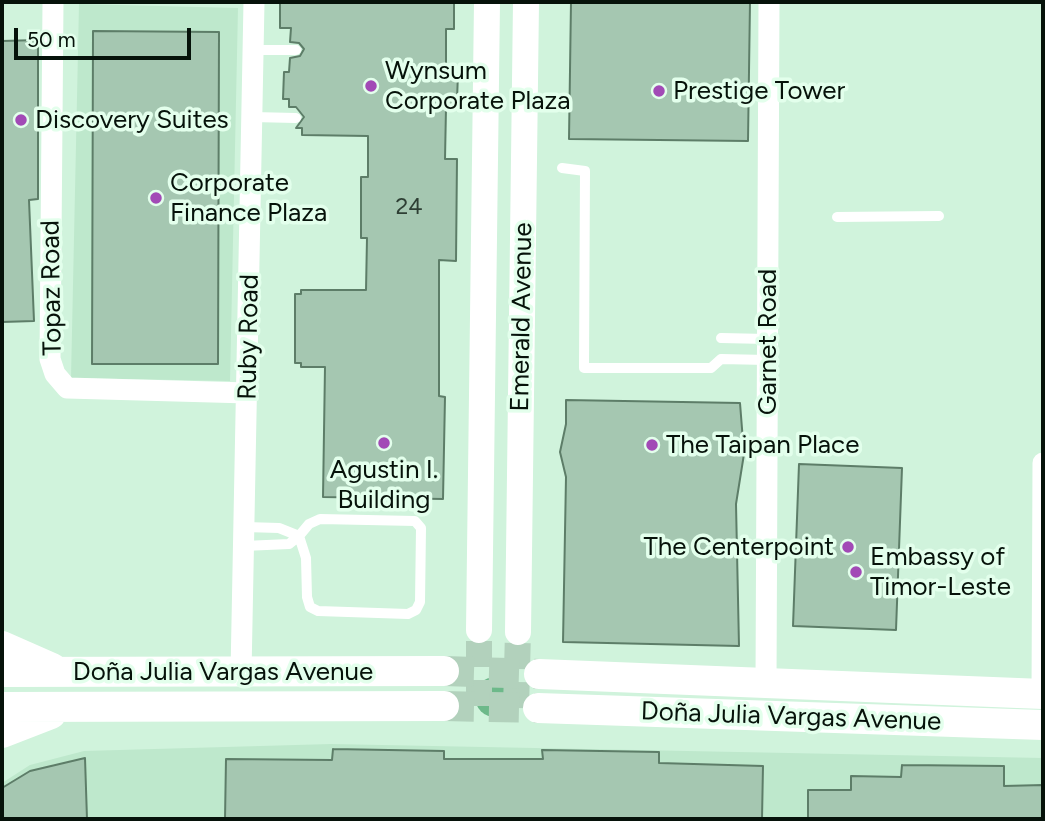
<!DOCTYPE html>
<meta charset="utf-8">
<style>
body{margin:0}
#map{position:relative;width:1045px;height:821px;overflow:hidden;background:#d0f3dc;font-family:Figtree,sans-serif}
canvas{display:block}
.frame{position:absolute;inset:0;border:4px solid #06120a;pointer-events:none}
.scale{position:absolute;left:14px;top:28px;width:177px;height:32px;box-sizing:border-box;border:4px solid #06120a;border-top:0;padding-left:9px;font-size:21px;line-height:24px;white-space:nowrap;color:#06120a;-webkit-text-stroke:5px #e3ffec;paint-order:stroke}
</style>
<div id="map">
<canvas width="1045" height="821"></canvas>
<div class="frame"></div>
<div class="scale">50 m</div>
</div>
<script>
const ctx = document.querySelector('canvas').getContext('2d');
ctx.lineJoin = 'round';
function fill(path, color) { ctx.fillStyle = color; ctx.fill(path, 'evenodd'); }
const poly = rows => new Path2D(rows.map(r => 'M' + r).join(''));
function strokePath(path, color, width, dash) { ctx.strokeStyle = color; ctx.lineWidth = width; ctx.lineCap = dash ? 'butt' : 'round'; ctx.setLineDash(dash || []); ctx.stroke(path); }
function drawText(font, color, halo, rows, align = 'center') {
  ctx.font = font + ' Figtree,sans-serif'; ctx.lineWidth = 7; ctx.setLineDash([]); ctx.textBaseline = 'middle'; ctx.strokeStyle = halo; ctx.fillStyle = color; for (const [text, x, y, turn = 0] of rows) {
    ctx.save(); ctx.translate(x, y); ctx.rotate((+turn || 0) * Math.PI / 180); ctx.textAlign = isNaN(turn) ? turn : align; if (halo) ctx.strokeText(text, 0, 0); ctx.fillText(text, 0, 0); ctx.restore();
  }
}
const built = poly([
 [79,4,238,8,230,381,71,378],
 [331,744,1043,758,1043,819,2,819,2,783,30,765,84,751]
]);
const water = poly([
 '475 697a20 20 0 1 1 40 0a20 20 0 1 1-40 0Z'
]);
const building = poly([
 [280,2,454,2,454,29,446,29,446,65,452,66,452,73,458,73,457,100,452,100,452,108,446,108,445,159,457,159,456,261,439,260,439,396,445,397,443,499,323,497,325,367,301,367,301,363,295,363,295,294,301,294,301,290,366,290,367,238,361,238,361,177,368,177,368,136,302,135,302,128,296,128,304,117,296,107,289,107,289,99,283,99,284,72,289,72,290,58,300,56,304,49,299,43,290,42,291,28,280,28,280,2],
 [571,2,750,2,748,141,569,139,571,2],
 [93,31,219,32,218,364,92,364,93,31],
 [38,40,38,199,29,200,34,321,2,322,2,41,38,40],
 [566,400,740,403,744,454,736,504,739,646,563,642,566,477,560,452,566,424,566,400],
 [799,464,902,468,896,630,793,626,799,464],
 [333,749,444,751,444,759,543,759,542,750,659,752,659,763,763,766,762,819,225,819,226,759,332,760,333,749],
 [85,758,87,819,2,819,2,788,30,771,85,758],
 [902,765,1004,766,1004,786,1043,785,1043,819,808,819,808,790,851,790,851,776,901,777,902,765]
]);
const tertiaryTunnel = poly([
 [479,706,479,630],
 [516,708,518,632]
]);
const secondaryTunnel = poly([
 [444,671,539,674],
 [444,706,538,708]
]);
const service = poly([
 [253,50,296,50],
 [252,117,296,118],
 [562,168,585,171,584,368,711,368,721,359,767,360],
 [837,217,939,216],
 [721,338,767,339],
 [244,546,289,544,299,536,309,524,320,519,415,521,421,528,420,602,416,610,408,614,318,611,310,607,307,597,306,558,299,536,279,528,245,527]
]);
const minor = poly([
 [53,2,50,359,55,374,67,388,248,393],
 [241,673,254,2],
 [766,682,769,2],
 [1042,694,1043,463]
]);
const tertiary = poly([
 [479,630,487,2],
 [518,632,526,2]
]);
const secondary = poly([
 [2,646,52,668],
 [2,672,444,671],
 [539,674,1043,694],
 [2,707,444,706],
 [538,708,1043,725],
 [2,733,51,714]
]);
const markers = [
 [371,86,7,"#a24ab6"],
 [659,91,7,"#a24ab6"],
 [21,120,7,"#a24ab6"],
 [156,198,7,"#a24ab6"],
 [384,443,7,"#a24ab6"],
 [652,445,7,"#a24ab6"],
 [848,547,7,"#a24ab6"],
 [856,572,7,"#a24ab6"]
];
const numberNames = [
 ["24",409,207]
];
const poiNames = [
 ["Wynsum",385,71],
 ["Corporate Plaza",385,101],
 ["Prestige Tower",673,91],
 ["Discovery Suites",35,120],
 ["Corporate",170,183],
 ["Finance Plaza",170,213],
 ["The Taipan Place",666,445],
 ["Agustin I.",384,470,"center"],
 ["Building",384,500,"center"],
 ["The Centerpoint",834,547,"right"],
 ["Embassy of",870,557],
 ["Timor-Leste",870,587]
];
const streetNames = [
 ["Topaz Road",52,288,-91],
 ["Emerald Avenue",522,317,-89],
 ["Ruby Road",249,337,-89],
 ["Garnet Road",768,342,-90],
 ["Doña Julia Vargas Avenue",223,672],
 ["Doña Julia Vargas Avenue",791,717,2]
];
fill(built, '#bee8cc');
fill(water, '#6db98a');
fill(building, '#a5c7b1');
strokePath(building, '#5d7d68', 2);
strokePath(tertiaryTunnel, '#b2d1bc', 26, [26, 13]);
strokePath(secondaryTunnel, '#b2d1bc', 30, [30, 15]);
strokePath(service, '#fff', 10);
strokePath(minor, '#fff', 21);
strokePath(tertiary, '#fff', 26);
strokePath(secondary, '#fff', 30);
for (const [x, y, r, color] of markers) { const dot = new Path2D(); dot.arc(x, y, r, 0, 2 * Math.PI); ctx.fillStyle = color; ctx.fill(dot); strokePath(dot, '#e3ffec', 2.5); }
drawText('23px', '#2e3f34', null, numberNames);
drawText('26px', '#06120a', '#e3ffec', poiNames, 'left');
drawText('26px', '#06120a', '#e3ffec', streetNames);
</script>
